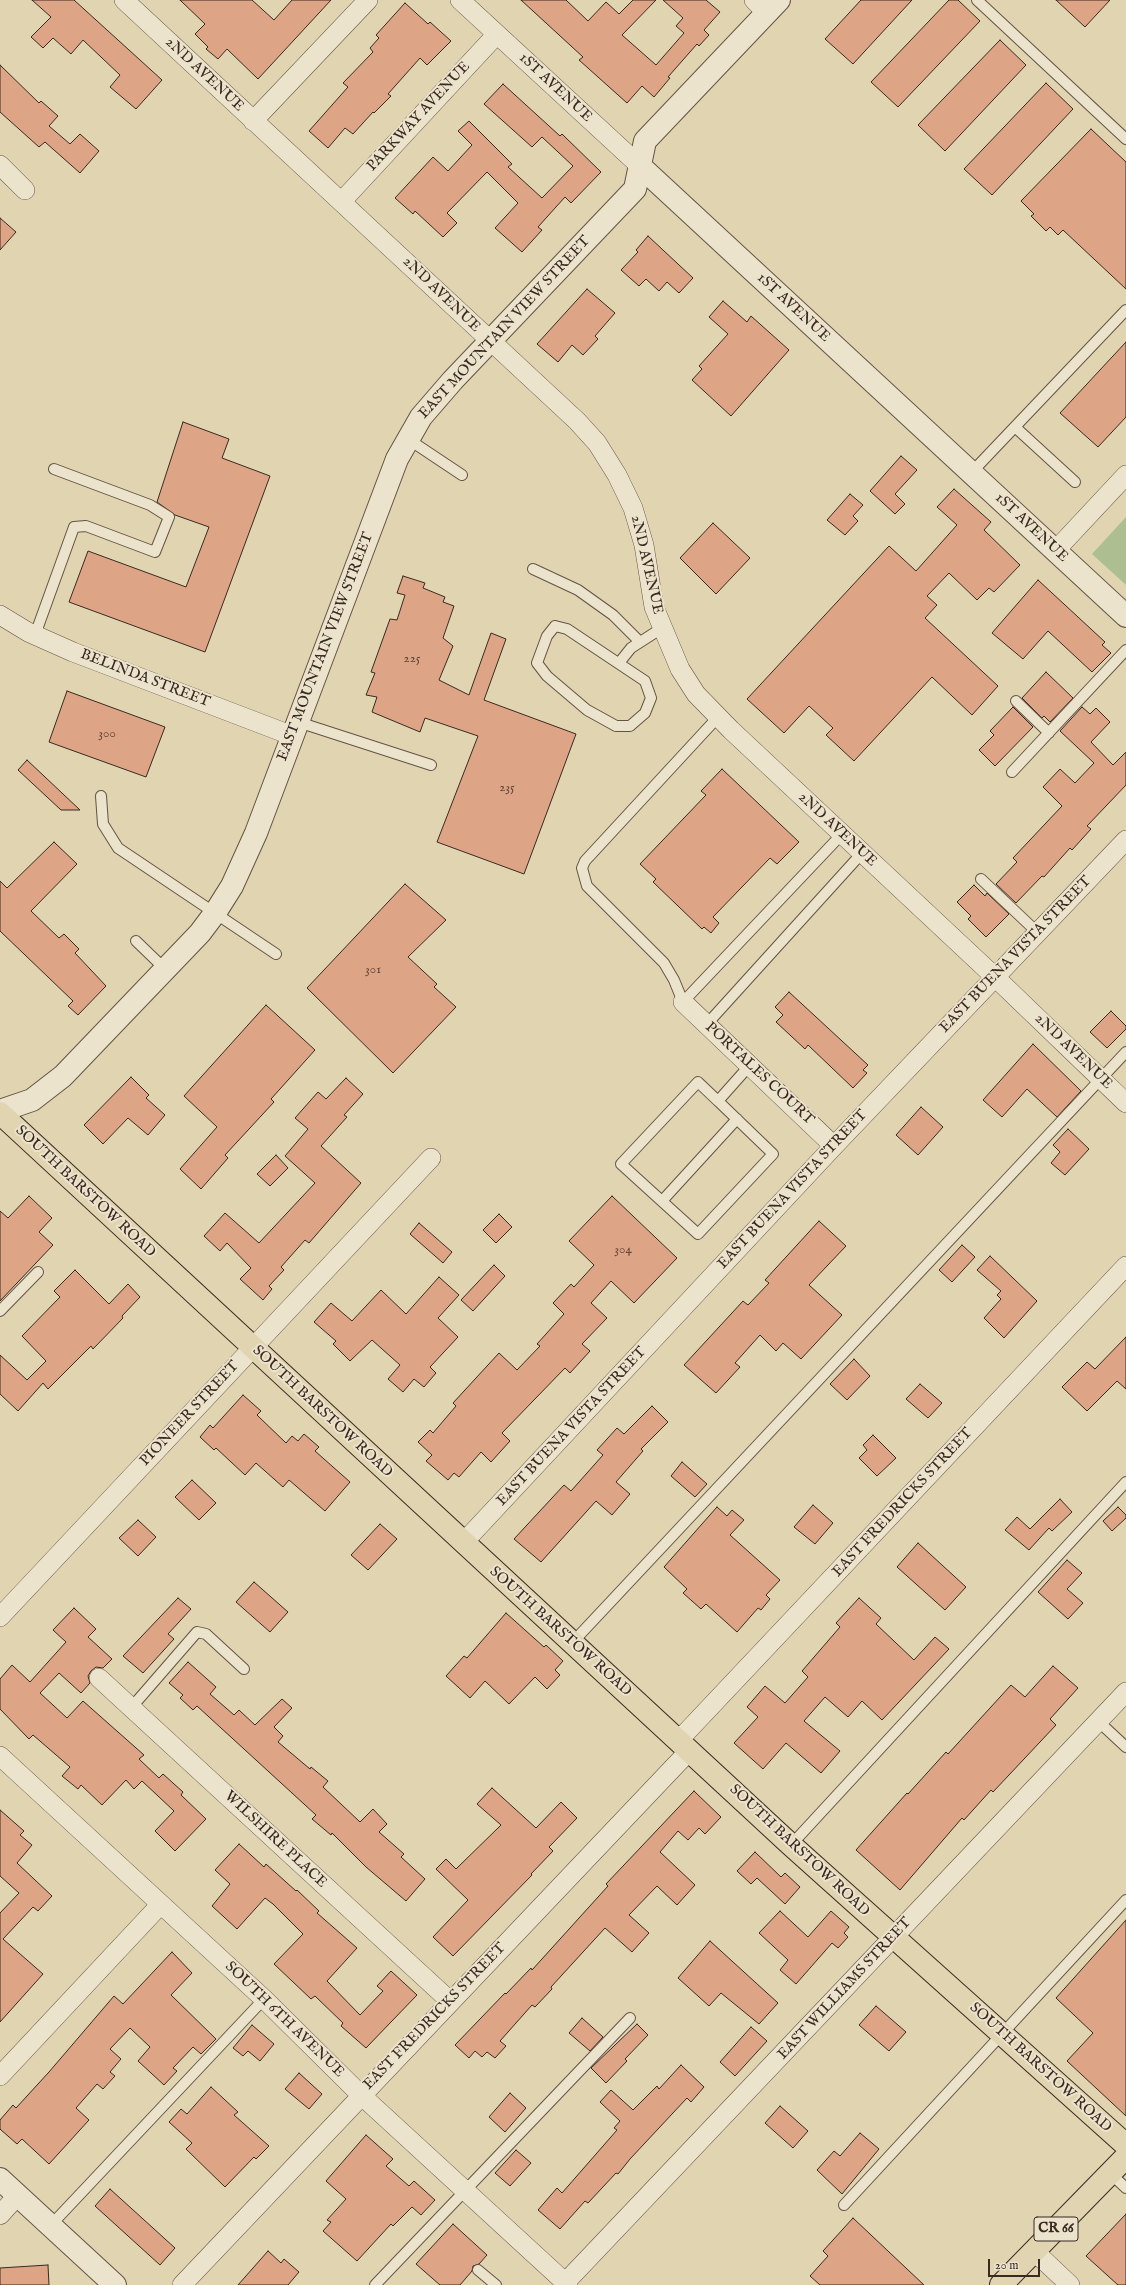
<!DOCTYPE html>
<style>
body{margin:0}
#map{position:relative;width:1126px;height:2285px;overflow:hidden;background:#e1d4b0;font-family:"IM FELL English",serif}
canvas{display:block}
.scale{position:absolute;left:988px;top:2259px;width:52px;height:18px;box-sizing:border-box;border:2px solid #392921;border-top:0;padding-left:5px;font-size:12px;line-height:14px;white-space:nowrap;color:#392921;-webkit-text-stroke:3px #ece3cc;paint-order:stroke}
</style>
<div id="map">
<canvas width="1126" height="2285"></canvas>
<div class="scale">20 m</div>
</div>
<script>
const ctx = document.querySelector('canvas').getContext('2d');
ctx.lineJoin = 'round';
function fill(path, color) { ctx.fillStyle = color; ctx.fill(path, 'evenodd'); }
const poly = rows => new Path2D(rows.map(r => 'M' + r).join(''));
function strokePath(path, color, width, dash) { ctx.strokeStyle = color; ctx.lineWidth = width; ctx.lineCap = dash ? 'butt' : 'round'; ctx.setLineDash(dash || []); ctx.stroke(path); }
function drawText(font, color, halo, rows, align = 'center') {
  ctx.font = font + ' "IM FELL English",serif'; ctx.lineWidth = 4; ctx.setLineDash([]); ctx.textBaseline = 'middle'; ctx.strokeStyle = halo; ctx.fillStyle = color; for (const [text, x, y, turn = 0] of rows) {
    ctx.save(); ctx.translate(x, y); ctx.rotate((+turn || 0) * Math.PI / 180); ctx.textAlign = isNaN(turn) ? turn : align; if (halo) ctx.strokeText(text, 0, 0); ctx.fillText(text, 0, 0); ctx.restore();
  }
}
const green = poly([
 [1126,517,1126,585,1092,554]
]);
const building = poly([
 [32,0,74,0,162,80,136,109,110,87,120,75,83,40,71,54,53,38,43,48,31,37,51,17,32,0],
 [180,0,252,0,274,20,292,0,331,0,258,79,227,49,218,59,206,49,208,47,195,34,205,24,180,0],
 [521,0,566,0,588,21,606,2,619,14,633,0,656,0,622,35,656,65,684,33,676,26,683,18,663,0,706,0,720,12,704,30,709,35,699,46,697,44,668,77,670,78,654,97,642,86,627,103,579,60,583,57,521,0],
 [861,0,912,0,853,64,825,39,861,0],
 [949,0,958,0,980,21,898,107,871,82,949,0],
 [1056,0,1110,0,1085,27,1056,0],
 [405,3,428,24,430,22,451,41,427,65,420,58,388,94,391,96,374,113,373,112,353,134,345,128,328,148,309,131,348,87,343,83,373,52,370,48,379,38,376,35,405,3],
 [1000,40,1026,65,945,151,918,125,1000,40],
 [0,65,39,103,41,101,58,116,49,126,70,144,80,134,99,151,80,173,45,142,39,147,0,112,0,65],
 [1046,83,1073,109,992,195,964,169,1046,83],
 [503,84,560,136,562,134,601,172,571,203,565,197,538,227,542,230,522,252,495,228,518,203,487,172,447,213,457,223,443,237,415,211,413,214,395,198,433,157,448,171,472,145,458,131,469,121,512,164,508,167,542,198,573,166,542,137,532,147,484,104,503,84],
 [1091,129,1126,162,1126,289,1063,230,1058,235,1050,227,1046,231,1031,216,1034,214,1021,201,1091,129],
 [0,218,16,232,0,250,0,218],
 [648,236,693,278,679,293,667,282,659,291,646,279,639,286,621,270,638,252,636,250,648,236],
 [587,289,615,313,595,336,598,339,583,355,572,345,558,362,537,344,587,289],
 [723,301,747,322,751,316,789,350,731,416,692,380,702,369,699,366,728,334,709,317,723,301],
 [1126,342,1126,417,1098,447,1060,413,1126,342],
 [183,422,229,439,222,458,270,476,205,652,69,602,88,551,186,587,209,527,175,515,157,502,183,422],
 [901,456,917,470,895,494,905,504,895,514,870,491,901,456],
 [954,489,991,522,984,530,1020,565,994,592,989,588,977,600,949,573,927,596,937,605,925,618,998,686,972,715,932,677,854,761,826,735,833,728,809,706,784,733,747,699,889,546,916,571,957,525,937,507,954,489],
 [850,494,863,505,853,516,858,521,845,535,827,520,850,494],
 [713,523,750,558,716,594,680,558,713,523],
 [403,576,425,583,423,588,445,597,443,602,454,606,443,638,453,646,439,680,469,695,491,633,506,639,484,700,576,734,524,874,437,842,478,736,425,718,420,732,372,712,377,697,366,695,375,673,371,672,390,619,397,620,405,595,397,593,403,576],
 [1038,580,1105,642,1102,645,1111,653,1092,672,1048,631,1023,659,992,633,1038,580],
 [1046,672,1073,698,1050,722,1044,716,1042,718,1022,698,1046,672],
 [67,691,165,727,146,777,49,742,67,691],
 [1013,707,1033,727,995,766,979,750,994,735,990,731,1013,707],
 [1082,707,1090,714,1096,708,1110,722,1091,742,1113,765,1126,752,1126,785,1087,826,1091,829,1072,850,1070,848,1044,877,1042,876,1016,903,996,884,1017,862,1013,858,1062,806,1043,787,1060,769,1075,783,1094,763,1060,731,1082,707],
 [27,760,80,810,61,810,18,770,27,760],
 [722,769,799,842,777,864,770,858,713,917,719,923,711,933,704,927,702,929,653,882,656,879,640,864,706,795,701,791,722,769],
 [54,842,77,864,31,911,59,938,64,934,79,949,75,953,106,986,78,1015,68,1006,73,1001,0,931,0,881,7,888,54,842],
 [405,884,446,920,408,957,437,984,434,987,456,1007,393,1073,307,988,405,884],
 [974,885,985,896,987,893,1009,914,986,937,968,919,971,916,957,902,974,885],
 [789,992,868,1065,863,1070,867,1073,853,1088,808,1045,805,1049,776,1022,783,1015,775,1007,789,992],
 [266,1005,315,1050,271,1099,274,1102,225,1155,228,1158,201,1189,180,1169,217,1127,184,1096,266,1005],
 [1111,1011,1126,1026,1126,1029,1107,1048,1090,1032,1111,1011],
 [1033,1044,1081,1091,1057,1117,1027,1089,1002,1117,983,1100,1033,1044],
 [131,1077,149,1095,146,1098,165,1115,148,1135,128,1118,103,1144,84,1125,131,1077],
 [346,1078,363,1094,344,1115,347,1117,321,1146,361,1183,309,1243,305,1240,281,1267,284,1270,269,1286,272,1289,263,1300,240,1279,251,1268,227,1243,220,1251,204,1236,225,1213,259,1243,315,1183,285,1156,308,1129,295,1118,318,1092,326,1099,346,1078],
 [921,1107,943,1127,918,1155,896,1135,921,1107],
 [1068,1129,1089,1149,1065,1175,1051,1163,1060,1152,1053,1145,1068,1129],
 [276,1155,288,1168,270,1186,257,1174,276,1155],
 [29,1196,52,1218,39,1232,53,1245,0,1301,0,1211,8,1218,29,1196],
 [612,1196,677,1258,634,1303,611,1281,591,1303,607,1318,582,1344,590,1351,570,1373,565,1368,502,1433,510,1441,491,1462,481,1452,459,1477,454,1473,448,1480,426,1461,432,1455,418,1442,430,1430,433,1433,456,1406,453,1403,499,1353,517,1370,540,1346,537,1344,564,1314,553,1303,571,1284,574,1287,594,1265,569,1241,612,1196],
 [499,1214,512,1227,496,1243,483,1230,499,1214],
 [819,1221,846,1246,809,1285,842,1315,801,1359,783,1343,776,1351,760,1335,735,1363,740,1367,716,1393,684,1365,743,1301,748,1305,769,1283,765,1280,819,1221],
 [419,1223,452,1252,443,1263,410,1234,419,1223],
 [962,1245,975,1257,952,1282,939,1270,962,1245],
 [990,1256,1037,1301,1004,1338,984,1318,1001,1299,997,1295,1001,1291,977,1270,990,1256],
 [494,1265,505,1276,473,1311,461,1300,494,1265],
 [75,1270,109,1304,128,1284,140,1297,122,1316,123,1318,93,1349,91,1346,48,1389,43,1383,18,1411,0,1394,0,1355,27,1380,46,1361,22,1336,60,1297,54,1291,75,1270],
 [439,1277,459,1295,438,1318,458,1337,430,1367,436,1373,424,1387,414,1379,403,1392,388,1379,400,1365,372,1340,350,1361,333,1344,336,1341,314,1322,331,1303,352,1321,381,1290,406,1314,439,1277],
 [1126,1337,1126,1389,1117,1381,1087,1411,1062,1387,1087,1362,1095,1369,1126,1337],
 [854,1359,870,1376,847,1400,830,1384,854,1359],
 [920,1384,942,1403,928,1418,906,1399,920,1384],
 [243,1395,261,1411,257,1415,286,1443,292,1436,298,1441,304,1434,319,1447,315,1451,350,1482,325,1511,289,1480,283,1487,256,1463,245,1475,216,1448,214,1450,200,1437,210,1425,213,1428,243,1395],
 [652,1406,668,1422,641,1449,643,1451,616,1482,630,1494,612,1515,596,1501,541,1562,514,1539,564,1485,571,1491,603,1455,597,1450,617,1428,624,1434,652,1406],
 [873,1435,896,1458,877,1476,859,1458,867,1450,863,1445,873,1435],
 [682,1462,707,1484,695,1497,671,1476,682,1462],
 [192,1480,216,1503,199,1520,175,1497,192,1480],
 [1060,1499,1072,1512,1052,1531,1049,1528,1029,1550,1005,1530,1017,1517,1030,1529,1060,1499],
 [813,1505,833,1523,815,1544,794,1527,813,1505],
 [717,1507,727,1516,732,1510,744,1520,730,1535,780,1580,766,1595,770,1599,761,1610,758,1608,737,1632,706,1604,701,1609,683,1593,687,1589,664,1567,717,1507],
 [1118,1507,1126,1515,1126,1518,1112,1531,1103,1521,1118,1507],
 [138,1520,156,1537,138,1556,119,1538,138,1520],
 [380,1524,397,1539,368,1570,351,1555,380,1524],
 [918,1543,966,1587,945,1610,897,1567,918,1543],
 [1067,1560,1082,1573,1067,1589,1083,1603,1068,1619,1038,1592,1067,1560],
 [254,1582,288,1612,270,1632,236,1602,254,1582],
 [178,1598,191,1609,168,1634,174,1639,143,1673,123,1656,178,1598],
 [859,1598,881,1618,876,1624,914,1660,935,1637,949,1649,882,1720,862,1701,848,1717,825,1697,804,1721,840,1751,821,1773,786,1743,763,1769,734,1743,758,1717,747,1707,765,1686,785,1703,808,1677,802,1671,840,1627,836,1623,859,1598],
 [74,1608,96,1629,88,1637,112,1659,103,1668,96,1667,91,1671,88,1676,90,1683,81,1693,59,1673,40,1693,67,1718,83,1701,144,1755,139,1759,159,1778,163,1774,183,1792,181,1795,206,1819,175,1851,155,1831,174,1811,142,1781,134,1789,126,1780,102,1805,81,1785,78,1789,62,1776,70,1767,33,1735,29,1739,0,1709,0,1679,12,1665,30,1682,66,1642,53,1630,74,1608],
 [506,1613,544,1647,546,1645,563,1661,555,1670,560,1675,547,1689,535,1677,509,1704,485,1681,470,1698,446,1676,464,1656,467,1658,506,1613],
 [188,1662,216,1687,210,1694,234,1715,239,1710,255,1725,282,1699,292,1708,274,1727,283,1736,278,1742,310,1769,311,1767,328,1781,323,1787,360,1822,373,1809,387,1824,379,1832,404,1854,401,1857,425,1879,406,1901,366,1867,332,1833,331,1835,312,1819,316,1815,197,1706,193,1710,180,1698,183,1695,169,1683,188,1662],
 [1053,1666,1078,1688,1050,1719,1056,1725,993,1792,991,1790,964,1820,962,1818,900,1890,856,1850,907,1793,908,1794,946,1752,948,1754,1011,1685,1025,1697,1053,1666],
 [492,1788,536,1828,561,1802,577,1818,549,1847,553,1851,531,1874,532,1875,453,1956,433,1937,468,1900,436,1869,446,1859,456,1869,501,1825,477,1804,492,1788],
 [694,1791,721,1817,705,1834,699,1828,688,1840,678,1831,660,1852,695,1885,677,1905,657,1886,629,1915,649,1933,632,1952,605,1928,551,1987,552,1989,535,2007,532,2005,500,2041,506,2046,495,2058,487,2052,482,2057,475,2051,469,2058,455,2045,505,1993,506,1994,531,1968,532,1970,608,1886,606,1884,694,1791],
 [0,1810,24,1831,20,1835,32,1845,17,1863,52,1896,38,1911,33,1907,3,1939,43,1974,0,2022,0,1913,19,1893,0,1876,0,1810],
 [239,1844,264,1867,266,1864,296,1891,297,1890,319,1911,317,1913,357,1948,327,1981,360,2015,383,1991,377,1986,391,1971,417,1995,366,2048,341,2026,343,2023,315,1996,311,1999,274,1964,303,1934,273,1904,265,1898,237,1929,212,1906,230,1884,215,1870,239,1844],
 [755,1852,781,1877,785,1873,800,1887,785,1904,757,1878,751,1884,737,1871,755,1852],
 [780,1911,808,1937,831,1911,849,1927,844,1933,848,1937,838,1948,832,1943,796,1984,780,1970,788,1960,759,1933,780,1911],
 [1126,1920,1126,2116,1067,2061,1093,2033,1056,1998,1126,1920],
 [710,1941,778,2003,759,2024,721,1993,709,2006,678,1978,710,1941],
 [172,1952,192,1973,171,1995,216,2039,201,2054,193,2047,173,2068,177,2071,164,2085,138,2061,150,2047,130,2028,110,2049,121,2059,110,2072,115,2076,103,2089,97,2084,76,2108,89,2120,49,2164,22,2139,17,2144,0,2129,0,2120,13,2105,16,2108,49,2072,114,1996,123,2004,172,1952],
 [876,2006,906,2032,889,2051,859,2025,876,2006],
 [582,2018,603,2037,590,2051,569,2033,582,2018],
 [637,2024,648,2035,625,2059,627,2061,606,2083,591,2068,637,2024],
 [252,2025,274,2044,260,2061,248,2051,243,2056,233,2048,252,2025],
 [751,2027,767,2041,735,2076,720,2062,751,2027],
 [681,2065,704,2087,691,2102,687,2098,630,2159,618,2174,616,2173,588,2203,585,2201,560,2229,538,2210,557,2188,562,2193,617,2130,614,2128,620,2121,600,2102,611,2090,633,2110,657,2086,659,2089,681,2065],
 [299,2073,322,2094,309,2109,285,2089,299,2073],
 [211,2087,238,2112,234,2115,269,2146,256,2159,254,2157,225,2187,186,2149,192,2143,169,2122,181,2109,187,2114,211,2087],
 [510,2093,526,2108,505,2132,489,2117,510,2093],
 [780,2106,808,2131,793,2148,765,2123,780,2106],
 [860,2133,879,2149,842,2194,817,2170,834,2151,840,2156,860,2133],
 [366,2135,393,2159,386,2166,409,2186,414,2181,435,2200,421,2215,412,2207,393,2226,391,2224,357,2261,323,2231,331,2222,327,2220,346,2199,326,2181,366,2135],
 [516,2150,531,2163,510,2186,495,2173,516,2150],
 [110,2189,175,2248,160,2265,95,2206,110,2189],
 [1126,2214,1126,2285,1118,2285,1086,2256,1126,2214],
 [853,2218,924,2285,820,2285,810,2276,828,2256,823,2251,853,2218],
 [453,2224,487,2255,479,2264,473,2266,472,2271,460,2285,440,2285,416,2264,453,2224],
 [268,2251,281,2263,284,2259,299,2272,288,2285,238,2285,268,2251],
 [48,2265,49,2285,0,2285,0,2268,48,2265]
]);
const service = poly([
 [977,0,1126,139],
 [1015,427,1075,482],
 [408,439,462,475],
 [971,473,1126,310],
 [533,569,578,590,613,615,640,642],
 [555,626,567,629,645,681,651,698,645,713,630,726,616,726,587,710,547,676,537,663,547,636,555,626],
 [35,635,74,527,86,526,155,552,169,517,150,505,54,469],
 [619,663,631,648,662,628],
 [1016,701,1049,733],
 [718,717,585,861,582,868,587,886,664,963,674,980,683,1002,842,834],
 [298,722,431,765],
 [1012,772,1126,650],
 [101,796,103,824,118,848,276,954],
 [981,879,1038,933],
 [136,941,165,969],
 [707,1024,862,853],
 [718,1101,773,1154,698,1234,621,1164,698,1082,718,1101,750,1065],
 [662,1201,737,1119],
 [0,1311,38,1272],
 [572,1643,1126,1052],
 [131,1708,197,1632,206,1634,244,1669],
 [1098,1721,1126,1747],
 [791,1845,1126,1482],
 [1110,2173,1126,2188],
 [844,2205,1126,1900],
 [51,2225,264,1999],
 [478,2270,496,2285],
 [375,2285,630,2018]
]);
const minor = poly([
 [124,0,577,421,597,443,617,475,633,508,644,545,654,607,680,669,696,694,731,730,996,978,1126,1103],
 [460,0,640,166],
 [754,0,767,13],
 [253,121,368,0],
 [0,165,25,190],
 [342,201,497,34],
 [1055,551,1126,475],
 [0,615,28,632,73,652,293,736],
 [683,1002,834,1146],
 [463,1543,834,1146,1126,840],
 [0,1617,431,1158],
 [99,1678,450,2001],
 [679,1740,1126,1266],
 [0,1756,264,1999,361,2095,568,2285],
 [0,2076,161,1904],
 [0,2215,18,2195],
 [1034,2251,1070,2285],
 [182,2285,690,1750],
 [563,2285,1126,1692]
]);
const tertiary = poly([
 [640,166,1126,616],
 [0,1111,32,1100,63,1076,200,933,215,913,232,886,256,833,397,459,421,417,453,380,635,189,645,141,779,0],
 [0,2179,115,2285]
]);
const primary = poly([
 [0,1113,791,1845,1126,2145],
 [1001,2285,1126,2157]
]);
const numberNames = [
 ["225",412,659],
 ["300",107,734],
 ["235",507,788],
 ["301",373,970],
 ["304",623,1250]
];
const shields = [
 [1056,2229,44]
];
const shieldNames = [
 ["CR 66",1056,2229]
];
const streetNames = [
 ["2ND AVENUE",204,75,43],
 ["1ST AVENUE",555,88,43],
 ["PARKWAY AVENUE",419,117,-47],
 ["2ND AVENUE",441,295,44],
 ["1ST AVENUE",793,308,43],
 ["EAST MOUNTAIN VIEW STREET",505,328,-47],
 ["1ST AVENUE",1031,528,43],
 ["2ND AVENUE",646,565,77],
 ["EAST MOUNTAIN VIEW STREET",326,647,-69],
 ["BELINDA STREET",145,679,21],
 ["2ND AVENUE",837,830,43],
 ["EAST BUENA VISTA STREET",1016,955,-46],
 ["2ND AVENUE",1073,1052,44],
 ["PORTALES COURT",759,1074,43],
 ["EAST BUENA VISTA STREET",793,1190,-47],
 ["SOUTH BARSTOW ROAD",85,1192,43],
 ["SOUTH BARSTOW ROAD",322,1412,43],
 ["PIONEER STREET",190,1414,-47],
 ["EAST BUENA VISTA STREET",572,1427,-47],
 ["EAST FREDRICKS STREET",903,1503,-47],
 ["SOUTH BARSTOW ROAD",560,1632,42],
 ["WILSHIRE PLACE",275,1840,43],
 ["SOUTH BARSTOW ROAD",799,1851,43],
 ["EAST WILLIAMS STREET",845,1989,-47],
 ["EAST FREDRICKS STREET",435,2017,-46],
 ["SOUTH 6TH AVENUE",284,2020,44],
 ["SOUTH BARSTOW ROAD",1040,2068,42]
];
fill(green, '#adbe90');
fill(building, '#dea486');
strokePath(building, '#392921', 1);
strokePath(service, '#635445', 12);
strokePath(minor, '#635445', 20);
strokePath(tertiary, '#635445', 24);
strokePath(primary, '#392921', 24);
strokePath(service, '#ece3cc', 10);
strokePath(minor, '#ece3cc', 19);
strokePath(tertiary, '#ece3cc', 22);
strokePath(primary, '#e1d4b0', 22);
drawText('13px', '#62483a', null, numberNames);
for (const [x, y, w] of shields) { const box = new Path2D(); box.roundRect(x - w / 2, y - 12, w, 24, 3); ctx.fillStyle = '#ece3cc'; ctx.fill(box); strokePath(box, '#392921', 1); }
drawText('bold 14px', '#392921', null, shieldNames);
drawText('15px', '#392921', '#ece3cc', streetNames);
</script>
